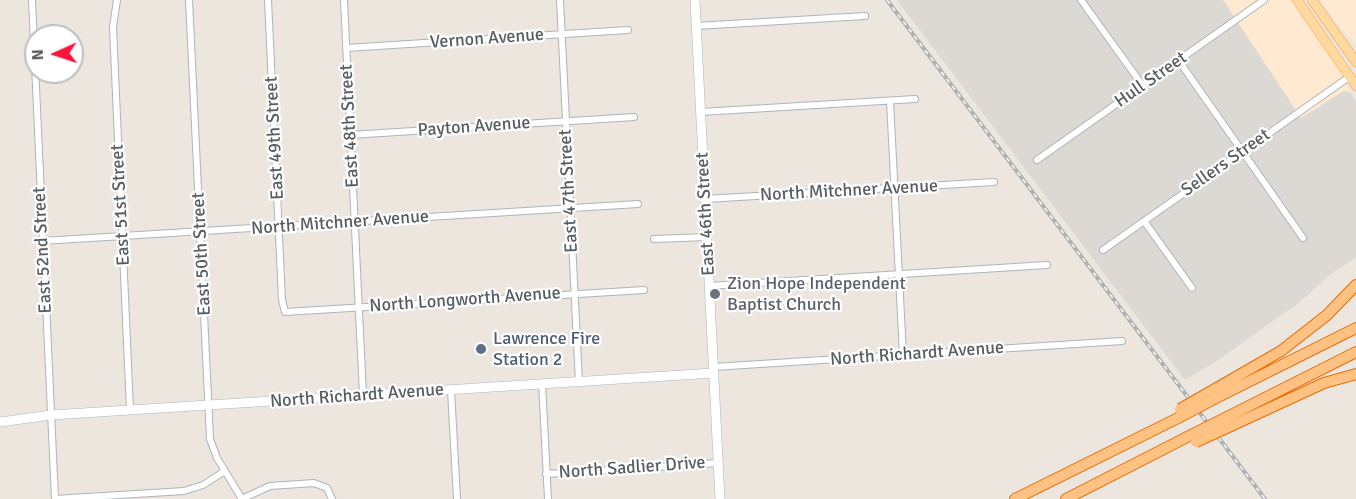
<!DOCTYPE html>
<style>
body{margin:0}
#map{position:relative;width:1356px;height:499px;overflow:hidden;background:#ede6de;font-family:Signika,sans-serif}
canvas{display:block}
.north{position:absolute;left:24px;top:24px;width:60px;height:60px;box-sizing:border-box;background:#fff;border:2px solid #bcbfc0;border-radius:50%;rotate:267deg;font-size:16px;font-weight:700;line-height:24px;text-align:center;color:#575e61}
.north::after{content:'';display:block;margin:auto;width:21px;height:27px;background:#fb1539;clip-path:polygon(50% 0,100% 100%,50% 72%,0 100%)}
</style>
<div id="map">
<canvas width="1356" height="499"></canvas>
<div class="north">N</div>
</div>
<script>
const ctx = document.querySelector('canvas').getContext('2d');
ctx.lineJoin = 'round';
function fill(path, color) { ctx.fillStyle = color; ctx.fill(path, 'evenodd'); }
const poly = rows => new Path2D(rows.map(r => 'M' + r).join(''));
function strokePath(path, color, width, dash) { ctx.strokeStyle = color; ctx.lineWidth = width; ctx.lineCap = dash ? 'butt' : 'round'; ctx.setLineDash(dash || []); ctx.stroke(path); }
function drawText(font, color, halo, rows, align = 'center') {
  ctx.font = font + ' Signika,sans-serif'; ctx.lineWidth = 4.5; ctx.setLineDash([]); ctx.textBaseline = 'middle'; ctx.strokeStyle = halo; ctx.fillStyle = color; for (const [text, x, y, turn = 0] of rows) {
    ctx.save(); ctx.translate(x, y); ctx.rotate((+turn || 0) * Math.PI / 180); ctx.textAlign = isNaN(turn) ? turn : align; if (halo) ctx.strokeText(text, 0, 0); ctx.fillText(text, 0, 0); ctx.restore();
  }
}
const commercial = poly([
 [1223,0,1292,0,1344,76,1350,92,1344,91,1301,118],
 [1321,0,1356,0,1356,46,1335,21]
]);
const industrial = poly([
 [897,0,1223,0,1301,118,1344,91,1350,92,1356,102,1356,257,1327,277,1300,302,1215,362,1185,380]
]);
const street = poly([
 [32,0,55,499],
 [117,0,113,27,130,410],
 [189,0,210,439,217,458,242,499],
 [268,0,282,300,285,312,644,290],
 [344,0,363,395],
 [560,0,579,382],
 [1081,0,1143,86],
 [696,26,865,16],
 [346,48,628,30],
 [1179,61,1303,238],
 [890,101,903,355],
 [701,112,915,99],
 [350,135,634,117],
 [1037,160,1264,0],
 [705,199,994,182],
 [1144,221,1192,288],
 [654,239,707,237],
 [42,241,638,204],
 [1103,250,1349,77],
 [709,286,1047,265],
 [713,367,1122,341],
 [542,383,548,499],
 [451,390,457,499],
 [546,474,719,463],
 [55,499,184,491,203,485,225,471],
 [242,499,270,486,314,483,327,488,332,499]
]);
const secondary = poly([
 [695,0,720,499],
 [0,422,51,415,714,373]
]);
const primary = poly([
 [1297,0,1356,86],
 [1312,0,1356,62]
]);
const highway = poly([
 [1208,393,1281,351,1327,315,1356,285],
 [1214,399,1356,328],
 [1227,417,1356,352],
 [1233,425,1324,383,1356,374],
 [1015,499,1178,418],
 [1066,499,1191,435]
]);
const rail = poly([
 [887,0,1265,499]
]);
const highwayBridge = poly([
 [1180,409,1208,393],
 [1178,418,1214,399],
 [1191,435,1227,417],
 [1196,442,1233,425]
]);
const markers = [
 [715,294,6,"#6b7280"],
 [481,349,6,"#5c6f8a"]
];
const streetNames = [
 ["Vernon Avenue",487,39,-4],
 ["Hull Street",1151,80,-35],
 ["East 48th Street",350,126,-93],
 ["Payton Avenue",474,127,-4],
 ["East 49th Street",275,138,-93],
 ["Sellers Street",1226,163,-35],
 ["East 47th Street",569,191,-93],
 ["North Mitchner Avenue",849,191,-3],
 ["East 51st Street",121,205,-93],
 ["East 46th Street",706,214,-93],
 ["North Mitchner Avenue",340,223,-4],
 ["East 52nd Street",43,250,-93],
 ["East 50th Street",202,254,-93],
 ["North Longworth Avenue",465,300,-4],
 ["North Richardt Avenue",917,354,-4],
 ["North Richardt Avenue",357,396,-4],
 ["North Sadlier Drive",632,468,-4]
];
const worshipNames = [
 ["Zion Hope Independent",727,284],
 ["Baptist Church",727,305]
];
const serviceNames = [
 ["Lawrence Fire",493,339],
 ["Station 2",493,360]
];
fill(commercial, '#ffe9d0');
fill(industrial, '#dcd8d3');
strokePath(street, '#afb4b8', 8);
strokePath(secondary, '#aeb5b8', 10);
strokePath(primary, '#ff9e44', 10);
strokePath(highway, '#ea6a00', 12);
strokePath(street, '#fff', 6);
strokePath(secondary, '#fff', 9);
strokePath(primary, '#ffd9a0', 9);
strokePath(highway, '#ffc282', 10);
strokePath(rail, '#afb0b1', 4);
strokePath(rail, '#fff', 1.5, [4.5]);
strokePath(highwayBridge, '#ea6a00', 12, []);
strokePath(highwayBridge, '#ffc282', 10);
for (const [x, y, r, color] of markers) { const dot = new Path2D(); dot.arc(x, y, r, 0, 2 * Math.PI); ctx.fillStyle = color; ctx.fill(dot); strokePath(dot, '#fff', 2); }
drawText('18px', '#575e61', '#fff', streetNames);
drawText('18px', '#5b616d', '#fff', worshipNames, 'left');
drawText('18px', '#4e5e75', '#fff', serviceNames, 'left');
</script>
